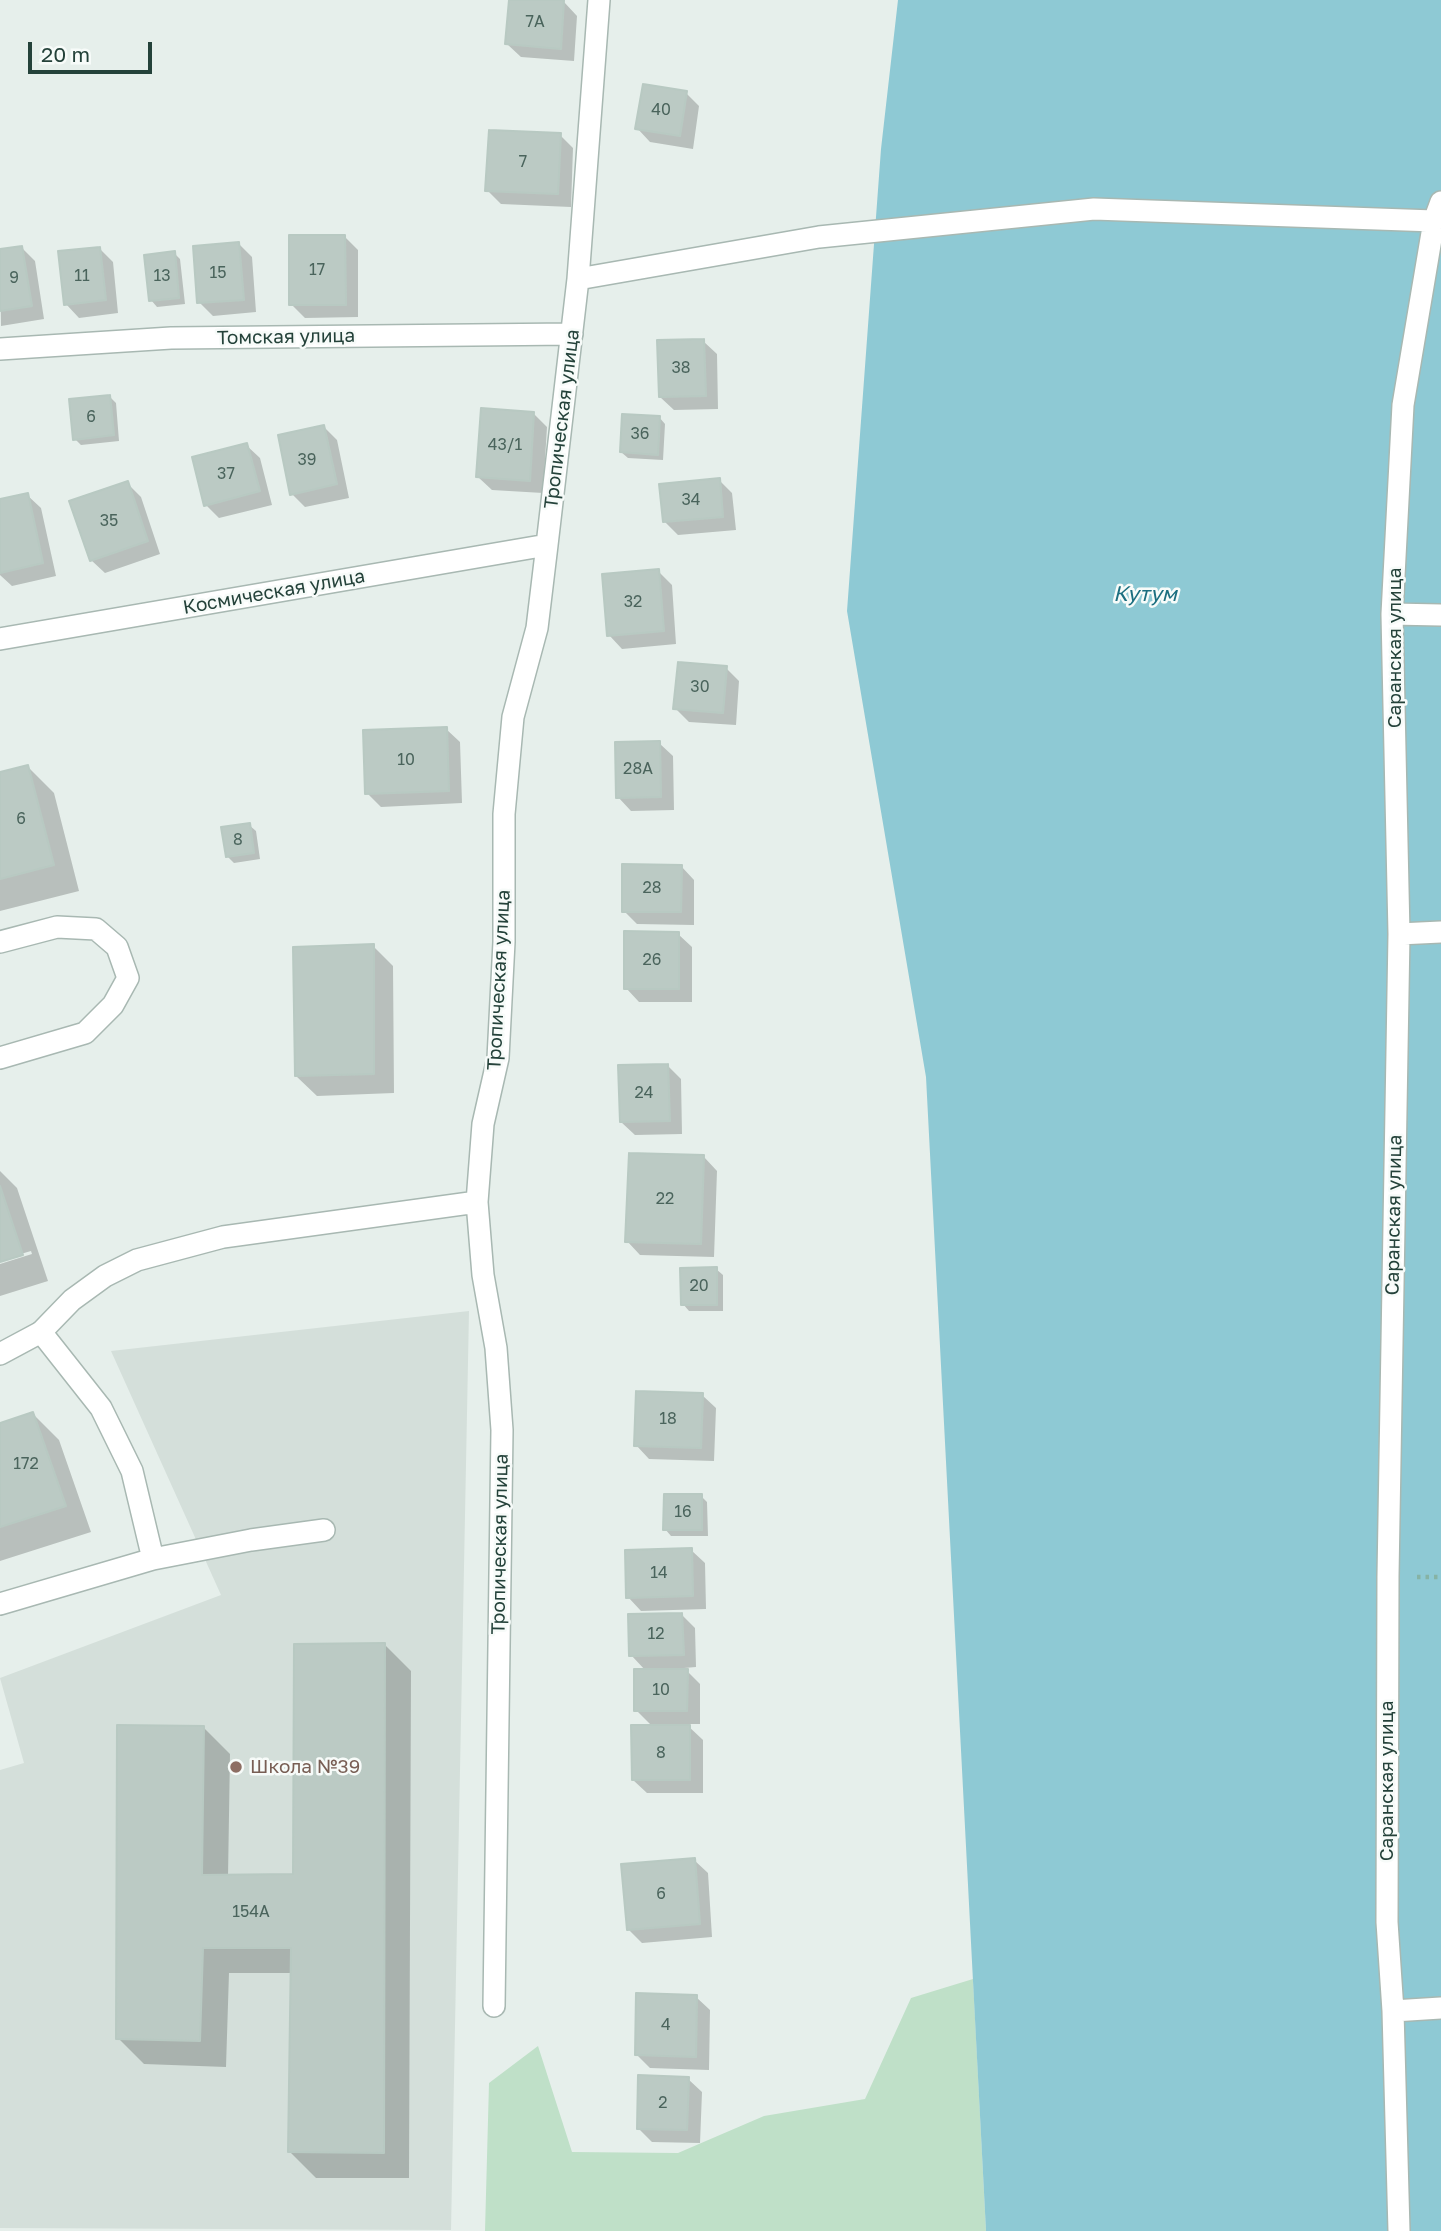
<!DOCTYPE html>
<meta charset="utf-8">
<style>
body{margin:0}
#map{position:relative;width:1441px;height:2231px;overflow:hidden;background:#e6efeb;font-family:"Golos Text",sans-serif}
canvas{display:block}
.scale{position:absolute;left:28px;top:42px;width:124px;height:32px;box-sizing:border-box;border:4px solid #24423a;border-top:0;padding-left:9px;font-size:21px;line-height:24px;white-space:nowrap;color:#24423a;-webkit-text-stroke:5px #f7fbf9;paint-order:stroke}
</style>
<div id="map">
<canvas width="1441" height="2231"></canvas>
<div class="scale">20 m</div>
</div>
<script>
const ctx = document.querySelector('canvas').getContext('2d');
ctx.lineJoin = 'round';
function fill(path, color) { ctx.fillStyle = color; ctx.fill(path, 'evenodd'); }
const poly = rows => new Path2D(rows.map(r => 'M' + r).join(''));
function strokePath(path, color, width, dash) { ctx.strokeStyle = color; ctx.lineWidth = width; ctx.lineCap = dash ? 'butt' : 'round'; ctx.setLineDash(dash || []); ctx.stroke(path); }
function drawText(font, color, halo, rows, align = 'center') {
  ctx.font = font + ' "Golos Text",sans-serif'; ctx.lineWidth = 5; ctx.setLineDash([]); ctx.textBaseline = 'middle'; ctx.strokeStyle = halo; ctx.fillStyle = color; for (const [text, x, y, turn = 0] of rows) {
    ctx.save(); ctx.translate(x, y); ctx.rotate((+turn || 0) * Math.PI / 180); ctx.textAlign = isNaN(turn) ? turn : align; if (halo) ctx.strokeText(text, 0, 0); ctx.fillText(text, 0, 0); ctx.restore();
  }
}
const built = poly([
 [469,1311,451,2230,0,2228,0,1770,24,1763,0,1678,221,1595,111,1351]
]);
const green = poly([
 [973,1979,986,2231,485,2231,489,2083,538,2046,572,2152,678,2153,764,2116,865,2099,911,1998]
]);
const water = poly([
 [898,0,1441,0,1441,2231,986,2231,926,1077,847,611,881,149]
]);
const shadow = poly([
 [510,0,564,2,577,16,574,61,521,57,507,44],
 [686,93,699,106,693,149,650,142,637,128],
 [560,135,573,148,571,207,501,204,487,190],
 [344,236,358,250,358,317,305,318,291,304],
 [239,244,252,257,256,312,213,316,199,302],
 [22,248,35,261,44,319,1,326,0,251],
 [99,248,113,262,118,313,79,318,66,304],
 [174,253,180,259,185,304,157,307,151,300],
 [703,341,717,354,718,409,674,410,660,397],
 [109,396,116,403,119,441,81,445,75,439],
 [534,414,547,427,543,493,492,490,478,477],
 [659,417,665,424,663,460,628,458,621,452],
 [324,427,337,440,349,498,305,507,292,494],
 [246,445,260,458,272,505,219,518,206,505],
 [719,480,732,493,736,530,678,535,664,521],
 [127,483,141,497,160,554,105,573,91,560],
 [27,495,41,508,56,576,12,586,0,575,0,501],
 [658,571,672,585,676,644,622,649,609,635],
 [726,668,739,681,736,725,689,722,675,708],
 [446,729,460,742,462,803,381,807,367,793],
 [659,743,673,756,674,810,631,811,618,797],
 [28,767,54,793,79,891,0,911,0,774],
 [249,825,256,831,260,859,234,863,227,856],
 [681,866,694,880,694,925,637,924,624,911],
 [678,934,692,947,692,1002,639,1002,626,988],
 [373,946,393,966,394,1093,317,1096,296,1076],
 [667,1065,681,1079,682,1134,635,1135,621,1122],
 [704,1157,717,1171,714,1257,640,1255,627,1241],
 [0,1171,17,1188,48,1281,0,1296,0,1264,32,1254,31,1251,0,1260],
 [716,1269,723,1275,723,1311,689,1311,683,1304],
 [702,1395,716,1408,714,1461,649,1459,636,1445],
 [33,1414,59,1440,91,1532,0,1561,0,1425],
 [701,1496,707,1502,708,1536,671,1536,665,1529],
 [691,1550,705,1563,706,1609,641,1611,628,1597],
 [682,1615,695,1628,696,1667,684,1668,700,1684,700,1724,686,1724,703,1740,703,1793,647,1793,633,1780,653,1727,636,1710,646,1671,631,1655],
 [385,1645,411,1671,409,2178,316,2178,290,2152,292,1973,229,1973,226,2067,144,2064,118,2038,204,1728,230,1754,228,1877,295,1876],
 [694,1860,708,1873,712,1937,642,1943,629,1930],
 [696,1997,710,2010,709,2070,650,2068,637,2055],
 [688,2079,702,2092,700,2143,652,2142,638,2128]
]);
const building = poly([
 [509,0,564,0,561,49,505,44,509,0],
 [643,84,687,91,680,136,635,129,643,84],
 [489,130,561,133,558,194,485,191,489,130],
 [289,235,345,235,346,305,289,305,289,235],
 [239,242,244,300,197,303,193,246,239,242],
 [22,246,32,306,0,311,0,249,22,246],
 [100,247,106,300,64,305,58,251,100,247],
 [175,251,179,298,149,301,144,255,175,251],
 [704,339,706,396,659,397,657,340,704,339],
 [110,395,114,435,73,440,69,399,110,395],
 [481,408,534,412,530,481,476,477,481,408],
 [622,414,660,416,658,455,620,452,622,414],
 [324,425,337,484,290,495,278,435,324,425],
 [247,443,260,491,204,506,192,457,247,443],
 [720,478,723,517,663,522,659,484,720,478],
 [128,481,148,541,90,561,69,501,128,481],
 [28,493,43,563,0,573,0,499,28,493],
 [659,569,664,631,607,636,602,574,659,569],
 [678,662,727,666,723,713,673,709,678,662],
 [447,727,449,791,365,794,363,730,447,727],
 [660,741,661,797,616,798,615,742,660,741],
 [28,765,54,865,0,879,0,772,28,765],
 [250,823,254,853,226,857,221,827,250,823],
 [622,864,682,865,681,912,622,912,622,864],
 [624,931,679,932,679,989,624,989,624,931],
 [374,944,374,1074,295,1076,293,947,374,944],
 [668,1064,670,1121,620,1122,618,1065,668,1064],
 [629,1153,704,1155,701,1244,625,1242,629,1153],
 [0,1186,23,1255,0,1262,0,1186],
 [717,1267,717,1305,681,1305,680,1268,717,1267],
 [636,1391,703,1393,701,1448,634,1446,636,1391],
 [33,1412,66,1506,0,1527,0,1423,33,1412],
 [664,1494,702,1494,702,1530,663,1530,664,1494],
 [692,1548,693,1596,626,1598,625,1550,692,1548],
 [682,1613,684,1655,629,1656,628,1614,682,1613],
 [385,1643,384,2153,288,2152,291,1948,203,1948,200,2041,116,2039,117,1725,204,1726,202,1875,293,1874,294,1644,385,1643],
 [634,1669,688,1669,687,1711,634,1711,634,1669],
 [631,1725,690,1725,690,1780,632,1780,631,1725],
 [695,1858,700,1924,627,1930,621,1864,695,1858],
 [636,1993,697,1995,696,2057,635,2055,636,1993],
 [638,2075,689,2077,687,2130,637,2129,638,2075]
]);
const path = poly([
 [1417,1577,1441,1577]
]);
const lane = poly([
 [0,942,57,927,96,929,117,947,128,978,113,1005,85,1033,0,1058],
 [41,1332,101,1408,132,1471,153,1559],
 [0,1604,153,1559,251,1540,324,1530]
]);
const street = poly([
 [578,279,819,237,1094,209,1434,221],
 [0,349,171,338,572,334],
 [1392,614,1441,615],
 [0,639,547,545],
 [1399,934,1441,932],
 [0,1354,41,1332,72,1300,105,1276,137,1260,223,1237,477,1202],
 [494,2006,502,1430,496,1348,483,1275,477,1202,483,1124,498,1058,504,942,504,814,513,717,537,628,547,545,578,279,599,0],
 [1393,2011,1441,2008],
 [1399,2231,1393,2011,1387,1922,1388,1576,1399,934,1392,614,1403,405,1434,221,1441,202]
]);
const markers = [
 [236,1767,7,"#8d6e63"]
];
const numberNames = [
 ["7А",535,22],
 ["40",661,110],
 ["7",523,162],
 ["17",317,270],
 ["15",218,273],
 ["11",82,276],
 ["13",162,276],
 ["9",14,278],
 ["38",681,368],
 ["6",91,417],
 ["36",640,434],
 ["43/1",505,445],
 ["39",307,460],
 ["37",226,474],
 ["34",691,500],
 ["35",109,521],
 ["32",633,602],
 ["30",700,687],
 ["10",406,760],
 ["28А",638,769],
 ["6",21,819],
 ["8",238,840],
 ["28",652,888],
 ["26",652,960],
 ["24",644,1093],
 ["22",665,1199],
 ["20",699,1286],
 ["18",668,1419],
 ["172",26,1464],
 ["16",683,1512],
 ["14",659,1573],
 ["12",656,1634],
 ["10",661,1690],
 ["8",661,1753],
 ["6",661,1894],
 ["154А",251,1912],
 ["4",666,2025],
 ["2",663,2103]
];
const streetNames = [
 ["Томская улица",286,337,-1],
 ["Тропическая улица",562,419,-83],
 ["Космическая улица",274,592,-10],
 ["Саранская улица",1395,648,-90],
 ["Тропическая улица",499,980,-87],
 ["Саранская улица",1394,1215,-89],
 ["Тропическая улица",500,1544,-89],
 ["Саранская улица",1387,1781,-90]
];
const educationNames = [
 ["Школа №39",250,1767]
];
const waterNames = [
 ["Кутум",1145,594]
];
fill(built, '#d4dfda');
fill(green, '#bfe0c8');
fill(water, '#8ec9d4');
fill(shadow, '#0003');
fill(building, '#bbcac4');
strokePath(building, '#b8c9c2', 2);
strokePath(lane, '#a8b8b2', 24);
strokePath(street, '#a8b8b2', 24);
strokePath(path, '#86b3a5', 4.5, [3.5, 5]);
strokePath(lane, '#fff', 21);
strokePath(street, '#fff', 21);
for (const [x, y, r, color] of markers) { const dot = new Path2D(); dot.arc(x, y, r, 0, 2 * Math.PI); ctx.fillStyle = color; ctx.fill(dot); strokePath(dot, '#f7fbf9', 2.5); }
drawText('16px', '#4a645c', null, numberNames);
drawText('19px', '#24423a', '#f7fbf9', streetNames);
drawText('19px', '#785e54', '#f7fbf9', educationNames, 'left');
drawText('italic 21px', '#1c6f80', '#f7fbf9', waterNames);
</script>
